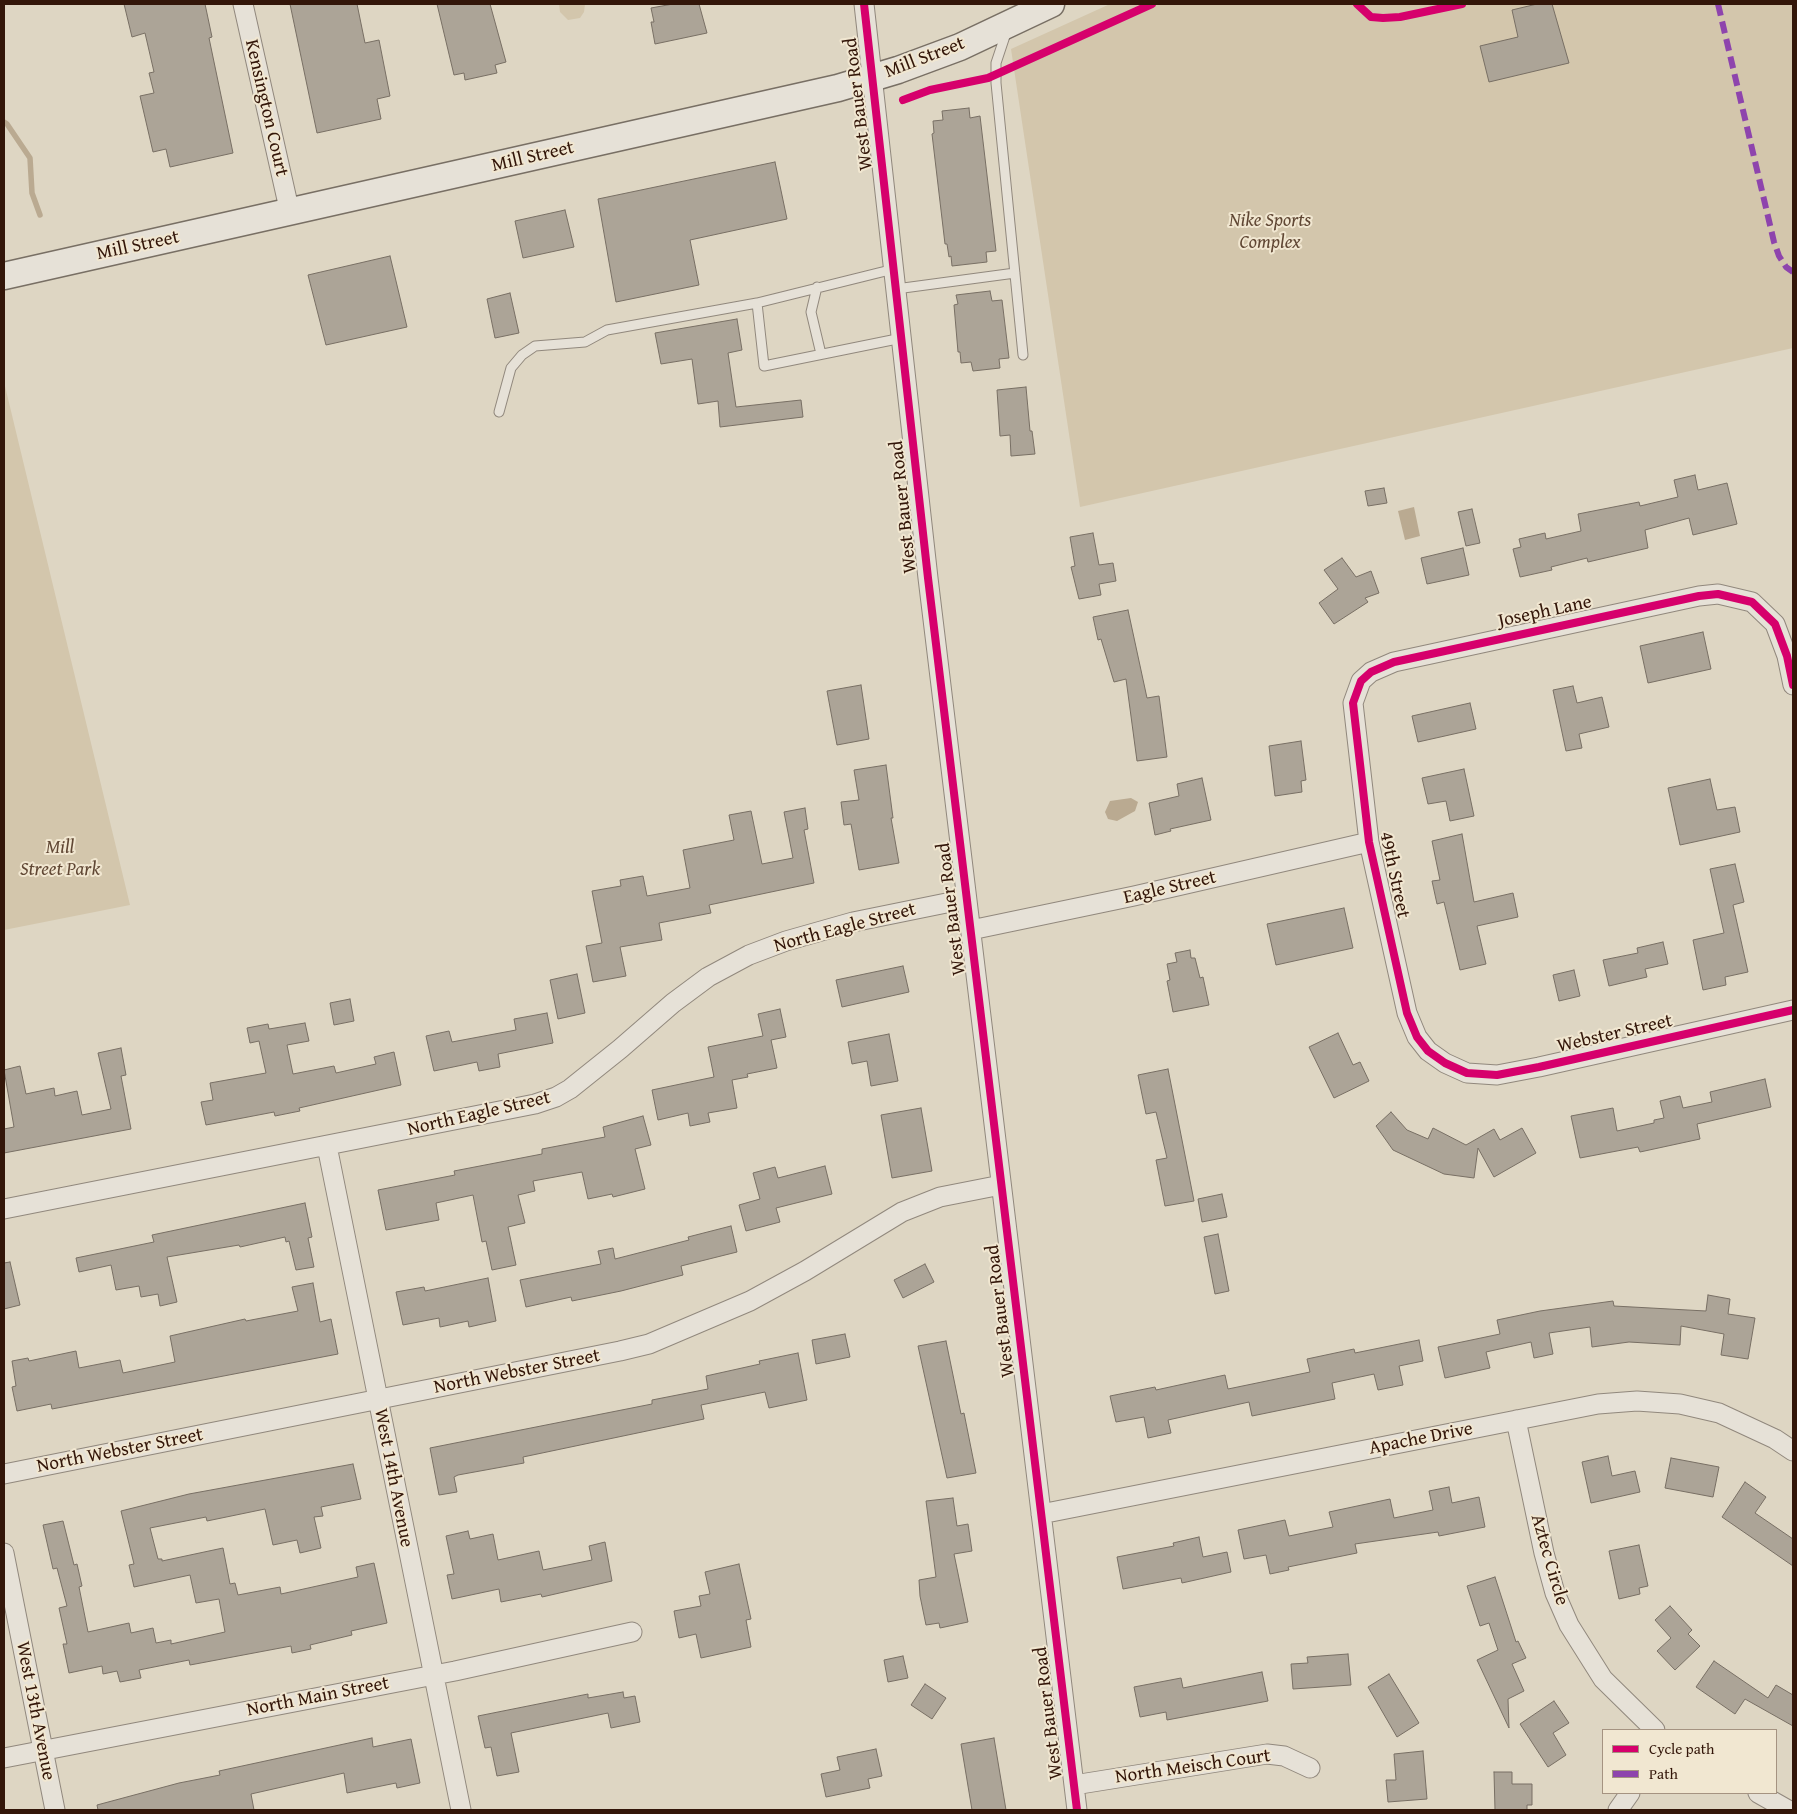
<!DOCTYPE html>
<style>
body{margin:0}
#map{position:relative;width:1797px;height:1814px;overflow:hidden;background:#ded6c3;font-family:"Gentium Book Plus",serif}
canvas{display:block}
.frame{position:absolute;inset:0;border:5px solid #331609;pointer-events:none}
.legend{position:absolute;left:1602px;top:1729px;width:175px;height:65px;box-sizing:border-box;background:#f1e7d1;border:1px solid #a59381;margin:0;padding:6px 9px;list-style:none;font-size:15px;color:#331609}
.legend li{display:flex;align-items:center;gap:10px;height:25px}
.legend b{width:25px;border:1px solid #a59381}
</style>
<div id="map">
<canvas width="1797" height="1814"></canvas>
<div class="frame"></div>
<ul class="legend">
<li><b style="height:6px;background:#d6006c"></b>Cycle path</li>
<li><b style="height:6px;background:#8e44ad"></b>Path</li>
</ul>
</div>
<script>
const ctx = document.querySelector('canvas').getContext('2d');
ctx.lineJoin = 'round';
function fill(path, color) { ctx.fillStyle = color; ctx.fill(path, 'evenodd'); }
const poly = rows => new Path2D(rows.map(r => 'M' + r).join(''));
function strokePath(path, color, width, dash) { ctx.strokeStyle = color; ctx.lineWidth = width; ctx.lineCap = dash ? 'butt' : 'round'; ctx.setLineDash(dash || []); ctx.stroke(path); }
function drawText(font, color, halo, rows, align = 'center') {
  ctx.font = font + ' "Gentium Book Plus",serif'; ctx.lineWidth = 4; ctx.setLineDash([]); ctx.textBaseline = 'middle'; ctx.strokeStyle = halo; ctx.fillStyle = color; for (const [text, x, y, turn = 0] of rows) {
    ctx.save(); ctx.translate(x, y); ctx.rotate((+turn || 0) * Math.PI / 180); ctx.textAlign = isNaN(turn) ? turn : align; if (halo) ctx.strokeText(text, 0, 0); ctx.fillText(text, 0, 0); ctx.restore();
  }
}
const green = poly([
 [559,4,585,4,584,12,580,18,568,20,560,12],
 [1110,4,1793,4,1793,348,1080,507,1011,49],
 [4,382,130,905,4,930]
]);
const water = poly([
 [1414,507,1420,536,1405,540,1398,511],
 [1131,798,1138,802,1135,811,1117,821,1108,819,1105,812,1110,801]
]);
const stream = poly([
 [4,122,7,124,30,158,32,193,40,215]
]);
const building = poly([
 [124,4,205,4,212,37,209,38,233,153,170,167,166,149,153,152,140,96,154,93,149,73,154,72,145,33,132,37,124,4],
 [290,4,357,4,365,43,379,40,390,96,377,99,381,119,317,133,290,4],
 [437,4,490,4,506,62,495,65,497,73,465,80,464,73,454,75,437,4],
 [673,4,699,4,707,33,655,44,651,22,654,22,651,8,673,4],
 [1537,4,1552,4,1569,63,1489,82,1480,46,1518,37,1512,10,1537,4],
 [969,108,970,118,980,116,996,251,986,252,987,262,952,266,951,256,949,257,947,244,945,244,932,134,934,133,933,121,943,120,942,111,969,108],
 [775,162,787,219,690,240,699,285,616,302,598,199,775,162],
 [565,210,574,247,523,258,515,221,565,210],
 [390,256,407,327,326,345,308,275,390,256],
 [990,291,992,301,1002,300,1009,358,999,359,1000,368,973,371,971,362,961,363,960,352,958,352,954,305,958,304,956,295,990,291],
 [510,293,519,333,495,338,487,299,510,293],
 [737,319,742,350,728,353,736,407,801,400,803,417,720,427,718,401,698,404,692,359,661,364,655,333,737,319],
 [1026,387,1030,431,1032,431,1035,454,1011,456,1010,435,1000,436,997,390,1026,387],
 [1695,475,1698,490,1727,483,1737,524,1693,535,1689,518,1645,530,1648,548,1588,562,1587,558,1551,567,1552,570,1520,577,1513,549,1521,547,1519,539,1545,533,1546,539,1581,531,1578,514,1639,502,1640,506,1678,497,1674,480,1695,475],
 [1384,488,1387,503,1368,506,1365,491,1384,488],
 [1472,509,1480,543,1466,546,1458,512,1472,509],
 [1093,533,1099,565,1113,563,1116,581,1099,584,1101,595,1079,599,1071,567,1075,566,1070,537,1093,533],
 [1463,548,1469,575,1427,584,1421,558,1463,548],
 [1342,558,1356,577,1371,571,1379,593,1365,598,1368,602,1334,624,1319,603,1338,589,1324,570,1342,558],
 [1128,610,1147,698,1159,696,1167,757,1137,761,1126,679,1114,682,1101,639,1098,640,1093,617,1128,610],
 [1703,632,1711,669,1648,683,1640,646,1703,632],
 [861,685,869,739,837,745,827,691,861,685],
 [1573,686,1577,703,1602,697,1609,727,1579,734,1582,748,1566,751,1553,690,1573,686],
 [1470,703,1476,729,1418,742,1412,716,1470,703],
 [1301,741,1306,780,1301,781,1302,792,1275,796,1269,746,1301,741],
 [886,765,893,818,891,818,899,863,859,870,851,824,844,825,841,802,859,800,854,770,886,765],
 [1464,769,1474,816,1450,821,1446,801,1428,804,1422,778,1464,769],
 [1202,778,1211,820,1170,829,1171,831,1155,835,1149,803,1179,796,1177,784,1202,778],
 [1710,779,1717,810,1735,807,1740,832,1680,845,1668,788,1710,779],
 [805,808,808,829,804,830,814,883,709,905,711,913,659,923,662,940,620,947,626,976,593,982,586,946,602,943,592,891,621,886,620,880,643,876,647,896,690,888,683,850,734,840,729,815,751,811,762,864,793,858,784,812,805,808],
 [1462,834,1474,902,1513,893,1518,917,1477,926,1486,964,1460,970,1444,902,1437,904,1432,881,1440,880,1432,841,1462,834],
 [1735,864,1744,902,1733,905,1748,972,1725,977,1726,985,1703,990,1693,940,1724,933,1710,869,1735,864],
 [1344,908,1353,948,1276,965,1267,924,1344,908],
 [1663,942,1668,964,1645,969,1647,977,1609,986,1603,960,1638,953,1637,948,1663,942],
 [1190,950,1191,958,1195,958,1200,978,1203,977,1209,1005,1173,1012,1167,981,1170,980,1167,964,1177,962,1175,953,1190,950],
 [903,966,909,992,842,1007,836,980,903,966],
 [1574,970,1580,996,1559,1001,1553,975,1574,970],
 [577,974,585,1013,558,1019,550,980,577,974],
 [350,999,354,1021,334,1025,330,1003,350,999],
 [780,1009,786,1037,771,1040,777,1068,747,1074,748,1077,732,1080,737,1108,708,1113,710,1122,690,1126,688,1113,658,1120,652,1090,714,1077,708,1047,763,1036,758,1014,780,1009],
 [547,1013,553,1043,498,1054,500,1067,479,1071,477,1062,434,1071,426,1036,449,1031,452,1042,516,1030,514,1019,547,1013],
 [305,1023,309,1041,287,1045,293,1074,334,1066,336,1073,376,1064,374,1057,394,1052,401,1085,299,1108,300,1111,275,1116,274,1112,206,1125,201,1102,213,1100,210,1083,266,1073,259,1041,250,1043,247,1028,268,1024,269,1029,305,1023],
 [1338,1033,1353,1065,1360,1062,1369,1081,1334,1098,1309,1047,1338,1033],
 [889,1034,898,1081,871,1086,867,1061,852,1064,848,1042,889,1034],
 [121,1048,126,1075,121,1076,131,1129,4,1153,4,1129,14,1127,4,1070,20,1066,26,1094,54,1088,55,1096,77,1091,82,1115,111,1109,98,1053,121,1048],
 [1168,1069,1194,1201,1165,1206,1156,1160,1167,1158,1156,1112,1146,1114,1138,1075,1168,1069],
 [1765,1079,1771,1107,1697,1124,1700,1139,1640,1152,1638,1147,1580,1158,1571,1116,1613,1108,1617,1131,1654,1123,1654,1120,1664,1118,1660,1101,1680,1096,1683,1108,1712,1102,1710,1092,1765,1079],
 [921,1108,932,1171,892,1178,881,1115,921,1108],
 [1391,1112,1407,1130,1428,1139,1433,1128,1466,1145,1494,1129,1500,1140,1522,1128,1536,1153,1494,1177,1478,1148,1474,1178,1444,1174,1393,1150,1376,1126,1391,1112],
 [643,1116,651,1145,635,1149,645,1189,613,1197,612,1194,588,1199,582,1172,533,1181,535,1191,518,1195,525,1223,508,1227,516,1265,492,1270,486,1241,482,1242,473,1195,436,1203,439,1220,386,1230,378,1190,455,1175,454,1171,542,1154,542,1149,605,1137,603,1127,643,1116],
 [825,1166,832,1194,776,1208,780,1222,746,1231,739,1205,760,1199,753,1173,775,1167,778,1178,825,1166],
 [1222,1194,1227,1217,1202,1222,1198,1199,1222,1194],
 [305,1203,312,1237,308,1238,314,1267,296,1270,289,1241,286,1242,285,1237,240,1247,239,1245,167,1257,177,1302,160,1306,158,1294,141,1297,139,1286,116,1290,111,1265,79,1272,76,1258,154,1242,152,1235,305,1203],
 [731,1226,737,1252,681,1266,683,1275,621,1291,572,1301,571,1297,526,1307,520,1280,601,1264,598,1251,613,1248,615,1259,689,1240,688,1237,731,1226],
 [1218,1234,1229,1291,1215,1294,1204,1237,1218,1234],
 [10,1262,20,1305,4,1309,4,1263,10,1262],
 [925,1264,934,1282,903,1298,894,1280,925,1264],
 [488,1278,496,1321,469,1327,468,1321,440,1327,439,1318,403,1325,396,1292,424,1287,425,1291,488,1278],
 [313,1283,320,1322,331,1319,338,1354,52,1409,51,1404,17,1411,12,1387,16,1386,12,1361,28,1358,29,1361,76,1351,79,1368,120,1360,123,1373,175,1362,170,1336,245,1319,246,1321,298,1311,292,1287,313,1283],
 [1708,1295,1730,1299,1728,1314,1755,1318,1748,1359,1721,1355,1724,1334,1681,1326,1680,1345,1629,1342,1592,1347,1590,1327,1549,1333,1553,1354,1534,1358,1531,1342,1486,1352,1490,1368,1445,1378,1438,1347,1500,1334,1497,1320,1540,1311,1613,1301,1614,1306,1706,1311,1708,1295],
 [845,1334,850,1357,816,1364,812,1340,845,1334],
 [1419,1340,1423,1361,1399,1366,1403,1385,1378,1390,1374,1374,1332,1383,1335,1399,1252,1416,1249,1402,1168,1420,1171,1433,1148,1438,1144,1417,1116,1422,1110,1396,1155,1387,1156,1390,1225,1375,1228,1389,1310,1372,1307,1359,1354,1349,1355,1353,1419,1340],
 [946,1341,961,1414,964,1413,976,1473,947,1478,918,1346,946,1341],
 [798,1353,807,1400,769,1408,765,1392,701,1405,704,1419,523,1457,524,1463,458,1475,454,1477,457,1492,439,1495,430,1448,652,1404,652,1400,708,1389,706,1376,760,1364,759,1361,798,1353],
 [1608,1456,1612,1476,1635,1471,1640,1492,1591,1503,1582,1462,1608,1456],
 [1671,1458,1719,1467,1713,1497,1665,1488,1671,1458],
 [353,1464,361,1499,321,1507,323,1516,314,1517,321,1548,300,1553,297,1540,273,1545,265,1509,207,1521,206,1517,150,1528,158,1559,162,1559,162,1561,223,1548,230,1584,235,1583,238,1595,280,1587,281,1594,358,1577,356,1567,374,1563,387,1623,351,1631,352,1635,310,1645,311,1649,292,1653,291,1646,190,1665,189,1660,139,1670,141,1678,120,1682,117,1671,103,1674,102,1666,69,1673,63,1644,67,1644,59,1608,67,1606,57,1568,53,1569,43,1525,63,1521,74,1565,77,1564,82,1586,79,1587,88,1632,129,1623,131,1633,153,1628,156,1643,171,1640,171,1644,225,1632,219,1599,196,1603,190,1575,134,1587,129,1565,134,1564,121,1511,189,1494,353,1464],
 [1745,1482,1766,1497,1755,1513,1793,1539,1793,1566,1722,1517,1745,1482],
 [1449,1487,1452,1503,1479,1497,1485,1527,1439,1536,1438,1532,1355,1544,1357,1553,1288,1567,1289,1570,1270,1574,1266,1555,1244,1559,1238,1530,1285,1520,1289,1536,1333,1527,1329,1512,1390,1499,1394,1518,1433,1510,1429,1491,1449,1487],
 [953,1498,957,1526,968,1524,972,1551,954,1554,968,1622,940,1628,939,1623,926,1625,920,1596,919,1580,936,1577,926,1501,953,1498],
 [468,1531,470,1539,493,1534,498,1560,539,1551,543,1570,592,1560,589,1546,605,1542,612,1581,542,1597,541,1594,501,1602,499,1589,452,1599,447,1575,454,1574,446,1536,468,1531],
 [1199,1537,1203,1557,1227,1552,1231,1572,1182,1583,1181,1578,1123,1589,1117,1557,1174,1546,1173,1543,1199,1537],
 [1639,1545,1648,1586,1639,1588,1640,1594,1619,1599,1609,1551,1639,1545],
 [739,1564,751,1619,746,1620,751,1647,701,1658,696,1634,679,1638,674,1611,701,1606,699,1596,710,1594,705,1572,739,1564],
 [1495,1577,1516,1642,1518,1641,1526,1658,1512,1664,1524,1691,1508,1699,1509,1728,1477,1660,1498,1650,1489,1623,1480,1626,1467,1586,1495,1577],
 [1670,1606,1692,1630,1688,1634,1700,1646,1675,1670,1657,1651,1671,1638,1655,1620,1670,1606],
 [1348,1654,1351,1685,1293,1689,1291,1664,1308,1663,1307,1657,1348,1654],
 [903,1656,908,1678,888,1682,884,1660,903,1656],
 [1714,1661,1768,1698,1776,1685,1793,1695,1793,1726,1745,1699,1735,1714,1696,1687,1714,1661],
 [1262,1672,1268,1701,1167,1720,1166,1712,1140,1717,1134,1687,1181,1678,1183,1688,1262,1672],
 [1389,1674,1419,1723,1397,1737,1368,1687,1389,1674],
 [925,1684,946,1698,932,1719,911,1705,925,1684],
 [623,1692,624,1698,635,1696,640,1722,611,1728,608,1713,511,1733,519,1772,497,1776,491,1747,485,1748,478,1716,588,1694,588,1698,623,1692],
 [1554,1701,1569,1723,1553,1733,1566,1755,1548,1767,1520,1724,1554,1701],
 [372,1738,373,1747,411,1739,420,1783,397,1788,396,1783,347,1793,344,1773,251,1794,254,1810,98,1810,97,1805,179,1783,220,1775,219,1771,372,1738],
 [994,1738,1006,1810,972,1810,961,1744,994,1738],
 [876,1749,882,1776,868,1779,870,1788,826,1797,821,1774,840,1770,837,1757,876,1749],
 [1423,1751,1427,1799,1388,1802,1386,1780,1396,1780,1394,1754,1423,1751],
 [1494,1772,1512,1772,1512,1784,1532,1784,1532,1805,1527,1805,1527,1810,1495,1810,1494,1772]
]);
const lane = poly([
 [1007,30,996,63,996,83,1023,355],
 [894,269,757,303,764,366,902,338],
 [817,287,811,312,821,354],
 [896,289,1015,273],
 [499,412,511,368,522,355,535,346,585,342,607,330,757,303]
]);
const street = poly([
 [243,4,290,213],
 [864,4,928,578,1077,1810],
 [1793,685,1787,656,1775,624,1752,602,1718,594,1699,596,1394,662,1371,672,1361,681,1353,703,1369,842,1407,1013,1417,1037,1428,1051,1445,1063,1467,1073,1497,1075,1539,1067,1793,1010],
 [971,930,1134,896,1369,842],
 [327,1146,461,1810],
 [4,1209,535,1104,556,1097,570,1089,620,1049,673,1003,708,977,749,955,786,941,853,922,966,899],
 [1516,1420,1544,1553,1555,1593,1569,1625,1603,1679,1655,1730],
 [4,1474,620,1351,649,1344,750,1301,805,1271,902,1212,940,1197,1001,1185],
 [1041,1514,1598,1404,1637,1401,1680,1404,1719,1413,1775,1439,1793,1451],
 [4,1553,55,1810],
 [4,1758,455,1671,632,1632],
 [1074,1785,1267,1754,1284,1756,1310,1768],
 [1758,1793,1788,1810],
 [1618,1810,1630,1793]
]);
const secondary = poly([
 [4,276,838,88,898,70,960,47,1051,4]
]);
const quiet = poly([
 [1718,4,1774,242,1779,256,1786,267,1793,272]
]);
const cycleway = poly([
 [864,4,928,578,1077,1810],
 [1357,4,1371,17,1383,18,1400,17,1462,4],
 [903,100,930,90,988,78,1152,4],
 [1793,685,1787,656,1775,624,1752,602,1718,594,1699,596,1394,662,1371,672,1361,681,1353,703,1369,842,1407,1013,1417,1037,1428,1051,1445,1063,1467,1073,1497,1075,1539,1067,1793,1010]
]);
const streetNames = [
 ["Mill Street",925,58,-21],
 ["West Bauer Road",859,104,-97],
 ["Kensington Court",266,108,77],
 ["Mill Street",533,157,-13],
 ["Mill Street",138,246,-12],
 ["West Bauer Road",904,507,-96],
 ["Joseph Lane",1545,612,-12],
 ["49th Street",1394,875,78],
 ["Eagle Street",1170,888,-13],
 ["West Bauer Road",952,909,-97],
 ["North Eagle Street",845,928,-15],
 ["Webster Street",1615,1034,-13],
 ["North Eagle Street",479,1114,-13],
 ["West Bauer Road",1001,1311,-97],
 ["North Webster Street",517,1372,-11],
 ["Apache Drive",1421,1439,-11],
 ["North Webster Street",120,1451,-11],
 ["West 14th Avenue",393,1478,79],
 ["Aztec Circle",1549,1560,74],
 ["North Main Street",318,1697,-11],
 ["West 13th Avenue",35,1711,79],
 ["West Bauer Road",1049,1713,-97],
 ["North Meisch Court",1193,1767,-8]
];
const parkNames = [
 ["Nike Sports",1270,221],
 ["Complex",1270,243],
 ["Mill",60,848],
 ["Street Park",60,870]
];
fill(green, '#d3c6ac');
fill(water, '#baaa91');
strokePath(stream, '#baaa91', 5.5);
fill(building, '#aca497');
strokePath(building, '#786f64', 1);
strokePath(lane, '#91887d', 11);
strokePath(street, '#91887d', 21);
strokePath(secondary, '#786f64', 29);
strokePath(lane, '#e6e1d7', 9);
strokePath(street, '#e6e1d7', 19);
strokePath(secondary, '#e6e1d7', 26);
strokePath(quiet, '#8e44ad', 6, [12, 6]);
strokePath(cycleway, '#d6006c', 8);
drawText('19px', '#331609', '#f1e7d1', streetNames);
drawText('italic 19px', '#604734', '#f1e7d1', parkNames);
</script>
